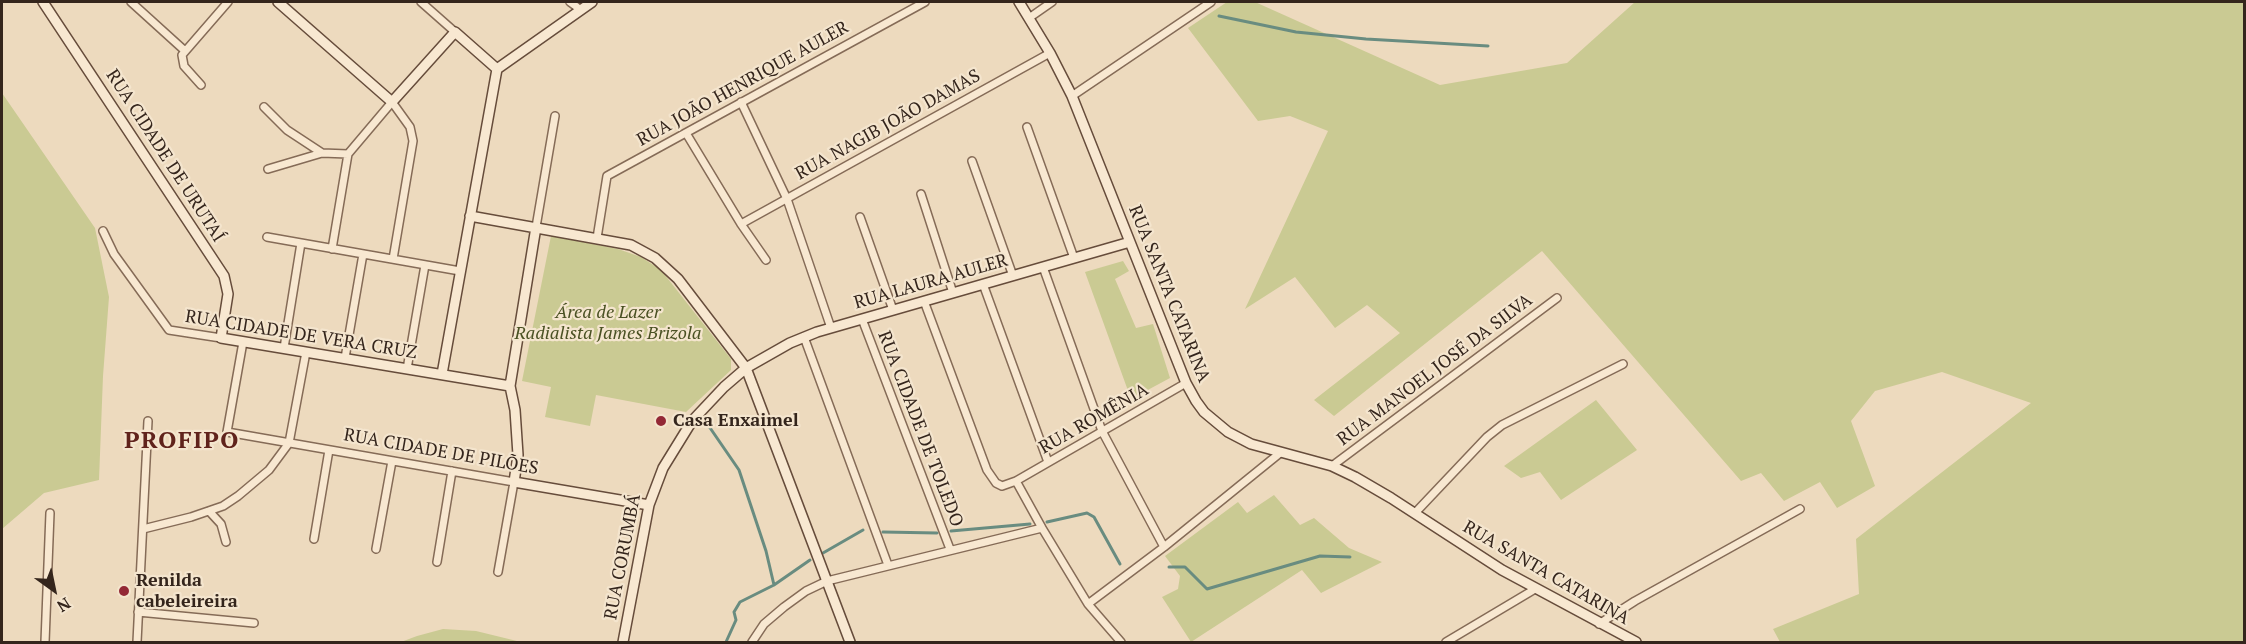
<!DOCTYPE html>
<meta charset="utf-8">
<style>
body{margin:0}
#map{position:relative;width:2246px;height:644px;overflow:hidden;background:#eddabe;font-family:"PT Serif",serif}
canvas{display:block}
.frame{position:absolute;inset:0;border:3px solid #34251c;pointer-events:none}
.north{position:absolute;left:24px;top:560px;width:60px;height:60px;-webkit-text-stroke:4px #f4e5ce;paint-order:stroke;rotate:147deg;font-size:16px;font-weight:700;line-height:24px;text-align:center;color:#34251c}
.north::after{content:'';display:block;margin:auto;width:21px;height:27px;background:#34251c;clip-path:polygon(50% 0,100% 100%,50% 72%,0 100%)}
</style>
<div id="map">
<canvas width="2246" height="644"></canvas>
<div class="frame"></div>
<div class="north">N</div>
</div>
<script>
const ctx = document.querySelector('canvas').getContext('2d');
ctx.lineJoin = 'round';
function fill(path, color) { ctx.fillStyle = color; ctx.fill(path, 'evenodd'); }
const poly = rows => new Path2D(rows.map(r => 'M' + r).join(''));
function strokePath(path, color, width, dash) { ctx.strokeStyle = color; ctx.lineWidth = width; ctx.lineCap = dash ? 'butt' : 'round'; ctx.setLineDash(dash || []); ctx.stroke(path); }
function drawText(font, color, halo, rows, align = 'center') {
  ctx.font = font + ' "PT Serif",serif'; ctx.lineWidth = 4.5; ctx.setLineDash([]); ctx.textBaseline = 'middle'; ctx.strokeStyle = halo; ctx.fillStyle = color; for (const [text, x, y, turn = 0] of rows) {
    ctx.save(); ctx.translate(x, y); ctx.rotate((+turn || 0) * Math.PI / 180); ctx.textAlign = isNaN(turn) ? turn : align; if (halo) ctx.strokeText(text, 0, 0); ctx.fillText(text, 0, 0); ctx.restore();
  }
}
const green = poly([
 [1227,2,1255,2,1440,85,1567,63,1635,2,2244,2,2244,642,1780,642,1773,629,1859,594,1856,539,2031,403,1942,372,1875,391,1851,421,1875,486,1837,508,1820,482,1784,501,1761,473,1741,481,1542,251,1334,416,1314,400,1400,333,1367,305,1335,328,1295,277,1245,309,1328,131,1290,116,1258,121,1188,28],
 [2,93,95,228,109,297,103,376,99,480,44,493,2,529],
 [551,236,618,249,641,257,661,270,731,359,731,370,686,412,596,395,590,426,545,417,551,387,522,381],
 [1123,261,1129,271,1115,279,1136,328,1153,324,1170,378,1131,399,1085,272],
 [1596,400,1637,450,1561,500,1540,472,1521,478,1504,466],
 [1274,495,1300,525,1314,518,1349,548,1382,562,1321,593,1302,570,1191,642,1162,597,1178,589,1180,576,1165,556,1238,502,1247,513],
 [443,629,476,631,521,642,401,642,417,636]
]);
const stream = poly([
 [1219,16,1296,32,1366,39,1488,46],
 [706,422,739,470,766,551,774,585],
 [1047,522,1087,513,1094,517,1120,564],
 [951,531,1030,524],
 [883,532,937,533],
 [823,553,863,530],
 [1169,567,1185,567,1207,589,1320,556,1350,557],
 [726,642,736,620,734,612,740,602,774,585,810,560]
]);
const street = poly([
 [131,2,184,50],
 [421,2,455,32],
 [570,2,581,10],
 [1029,18,1052,2],
 [201,85,184,66,182,55,228,2],
 [1072,96,1211,2],
 [741,102,787,199,831,328],
 [264,107,287,130,322,153,348,154],
 [1027,127,1074,258],
 [686,133,741,224,766,260],
 [972,161,1013,276],
 [268,169,322,153],
 [921,194,953,293],
 [860,217,893,310],
 [741,224,1050,53],
 [536,227,555,116],
 [103,231,114,254,169,330,221,338],
 [267,237,460,271],
 [597,238,607,176,925,2],
 [332,249,348,154,392,102,410,127,413,141,393,259],
 [1043,267,1102,431,1164,547],
 [983,284,1048,462],
 [924,301,987,470,996,483,1002,486,1016,481,1186,383],
 [862,319,950,549],
 [804,337,888,565],
 [243,342,227,432,514,482,498,572],
 [284,348,301,243],
 [345,358,363,254],
 [407,369,425,265],
 [1332,466,1557,298],
 [1016,481,1042,528,1088,604,1121,642],
 [209,511,221,524,226,542],
 [1415,513,1487,437,1502,425,1623,364],
 [143,529,191,517,223,506,238,496,269,470,289,443,306,352],
 [314,539,329,450],
 [376,549,392,461],
 [437,562,452,471],
 [1088,604,1164,547,1280,453],
 [138,612,254,623],
 [1599,624,1635,601,1800,509],
 [45,642,50,513],
 [137,642,148,421],
 [752,642,764,624,784,607,806,591,827,581,1042,528],
 [1446,642,1535,589]
]);
const secondary = poly([
 [43,2,224,276,228,294,221,338,510,386],
 [278,2,392,102,455,32,497,69],
 [1019,2,1050,53,1072,96,1186,383,1196,401,1204,412,1228,432,1251,444,1332,466,1355,477,1391,498,1502,570,1636,642],
 [470,216,631,245,655,258,678,279,746,368,850,642],
 [536,227,510,386,515,410,518,455,514,482,649,505],
 [442,374,497,69,592,2],
 [623,642,649,505,663,468,692,421,724,387,746,368,790,343,817,332,1130,242]
]);
const markers = [
 [661,421,6,"#932835"],
 [124,591,6,"#932835"]
];
const streetNames = [
 ["RUA JOÃO HENRIQUE AULER",743,84,-29],
 ["RUA NAGIB JOÃO DAMAS",888,125,-29],
 ["RUA CIDADE DE URUTAÍ",165,156,57],
 ["RUA LAURA AULER",931,282,-16],
 ["RUA SANTA CATARINA",1169,294,68],
 ["RUA CIDADE DE VERA CRUZ",301,335,9],
 ["RUA MANOEL JOSÉ DA SILVA",1435,370,-37],
 ["RUA ROMÊNIA",1094,419,-30],
 ["RUA CIDADE DE TOLEDO",920,429,69],
 ["RUA CIDADE DE PILÕES",441,452,10],
 ["RUA CORUMBÁ",623,557,-79],
 ["RUA SANTA CATARINA",1546,573,30]
];
const parkNames = [
 ["Área de Lazer",608,313],
 ["Radialista James Brizola",608,334]
];
const poiNames = [
 ["Casa Enxaimel",673,421],
 ["Renilda",136,581],
 ["cabeleireira",136,602]
];
const districtNames = [
 ["PROFIPO",182,441]
];
fill(green, '#caca93');
strokePath(stream, '#698c80', 3);
strokePath(street, '#856b57', 10);
strokePath(secondary, '#664c3b', 12);
strokePath(street, '#f8e8d1', 7);
strokePath(secondary, '#f8e8d1', 9);
for (const [x, y, r, color] of markers) { const dot = new Path2D(); dot.arc(x, y, r, 0, 2 * Math.PI); ctx.fillStyle = color; ctx.fill(dot); strokePath(dot, '#f4e5ce', 2); }
drawText('18px', '#34251c', '#f4e5ce', streetNames);
drawText('italic 18px', '#4a5123', '#f4e5ce', parkNames);
drawText('bold 18px', '#34251c', '#f4e5ce', poiNames, 'left');
ctx.letterSpacing = '1.5px';
drawText('bold 24px', '#60231c', '#f4e5ce', districtNames);
ctx.letterSpacing = '0px';
</script>
